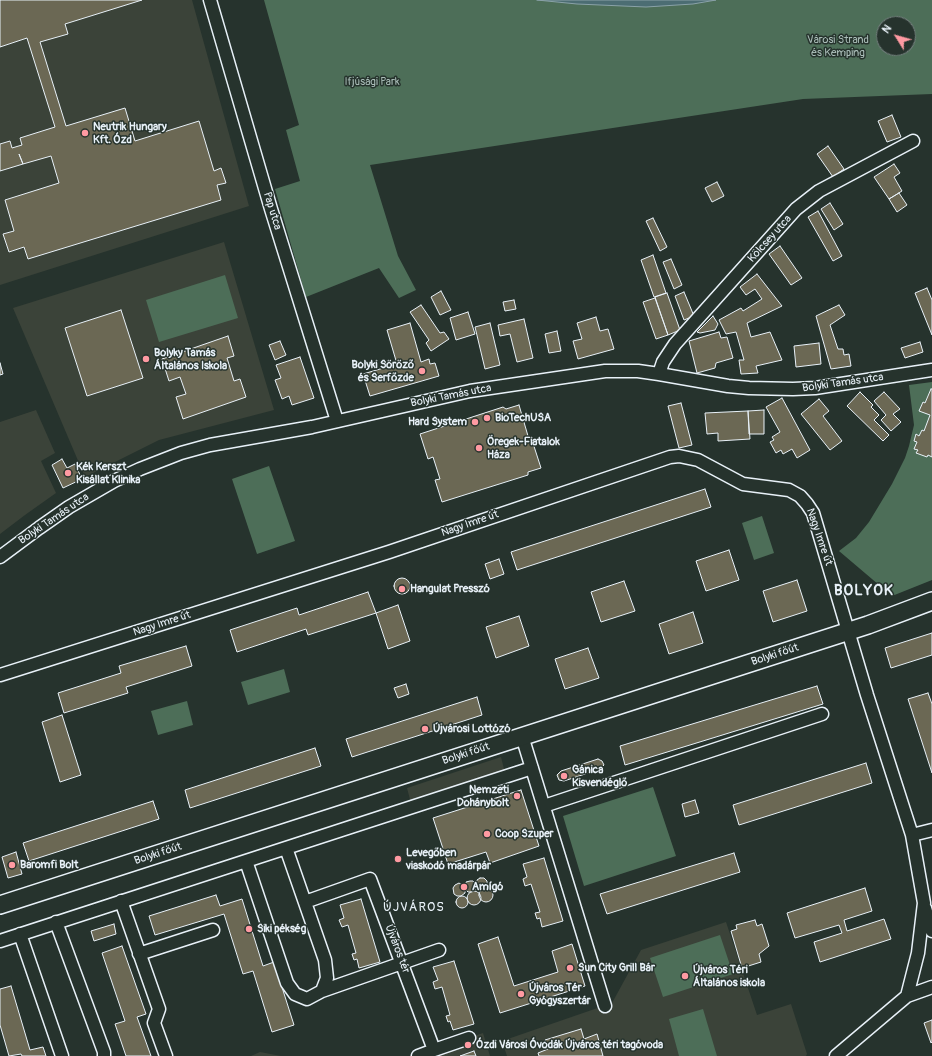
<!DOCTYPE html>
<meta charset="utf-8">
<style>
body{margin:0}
#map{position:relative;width:932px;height:1056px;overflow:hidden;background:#26332d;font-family:Pangolin,sans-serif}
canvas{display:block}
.north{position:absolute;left:876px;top:16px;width:40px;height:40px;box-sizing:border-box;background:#26332d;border:1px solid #747f7e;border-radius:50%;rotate:307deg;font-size:11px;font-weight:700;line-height:16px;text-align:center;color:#e8f1f8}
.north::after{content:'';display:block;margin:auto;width:14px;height:18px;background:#ff9aa2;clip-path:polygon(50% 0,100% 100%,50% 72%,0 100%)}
</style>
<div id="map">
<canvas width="932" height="1056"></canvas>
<div class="north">N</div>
</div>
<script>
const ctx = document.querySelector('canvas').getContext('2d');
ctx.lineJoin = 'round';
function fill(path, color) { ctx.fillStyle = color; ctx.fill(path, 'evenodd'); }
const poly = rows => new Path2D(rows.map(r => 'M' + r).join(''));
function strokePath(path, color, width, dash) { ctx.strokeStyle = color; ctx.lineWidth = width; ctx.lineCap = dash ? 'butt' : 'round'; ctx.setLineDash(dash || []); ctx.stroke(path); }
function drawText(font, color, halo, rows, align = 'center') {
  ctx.font = font + ' Pangolin,sans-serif'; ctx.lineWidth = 3; ctx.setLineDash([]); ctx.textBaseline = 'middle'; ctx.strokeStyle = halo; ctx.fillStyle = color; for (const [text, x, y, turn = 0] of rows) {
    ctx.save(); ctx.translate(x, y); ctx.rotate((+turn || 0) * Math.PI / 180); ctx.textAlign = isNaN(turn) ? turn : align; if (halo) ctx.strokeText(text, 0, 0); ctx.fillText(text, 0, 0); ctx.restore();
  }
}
const built = poly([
 [0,0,192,0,249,206,0,285],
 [224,242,274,410,159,440,85,477,13,308],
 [36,410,55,453,41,461,56,493,25,515,0,534,0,422],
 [501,757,506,777,412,807,407,788],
 [726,922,757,1015,791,1004,807,1054,806,1056,507,1056,502,1041,612,1003,641,950],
 [483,1033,490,1056,417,1056],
 [260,1052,281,1056,251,1056]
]);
const green = poly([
 [264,0,932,0,932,94,803,99,370,165,398,256,416,290,399,298,379,268,306,297,275,189,300,181,286,130,299,125],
 [884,24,908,24,908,48,884,48],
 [225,275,238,318,159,342,146,300],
 [932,382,932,580,892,596,839,551,856,538,869,522,892,484,905,458,909,446,914,425,909,385],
 [269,466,295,541,257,554,232,479],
 [762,516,774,553,754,560,742,523],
 [284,669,290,692,248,705,241,682],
 [187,701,193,725,158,735,151,711],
 [653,787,676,856,584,886,563,816],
 [720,935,733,974,663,997,650,958],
 [703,1009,717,1056,679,1056,669,1019]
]);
const water = poly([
 [537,0,716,0,693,4,646,7,577,4,537,0]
]);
const building = poly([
 [0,0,142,0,65,24,68,34,40,42,66,126,125,108,135,141,199,121,214,171,221,168,226,183,217,185,221,200,28,259,24,247,9,252,3,234,14,231,5,200,59,183,51,156,23,164,19,154,23,164,0,171,0,144,10,141,12,148,22,145,20,138,55,127,27,38,0,47,0,0],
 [892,115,901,137,887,142,878,121,892,115],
 [828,146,844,169,833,177,817,154,828,146],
 [894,164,900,173,894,177,902,191,889,199,874,177,894,164],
 [717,182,724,196,712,202,705,188,717,182],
 [899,193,907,205,897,212,889,199,899,193],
 [830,203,843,224,834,230,821,209,830,203],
 [818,211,842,256,833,261,808,217,818,211],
 [653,218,667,247,660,251,646,221,653,218],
 [780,246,802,278,791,285,769,254,780,246],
 [653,255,666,293,654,297,641,260,653,255],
 [671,259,682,285,674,289,663,262,671,259],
 [757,274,782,306,747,323,751,337,770,332,782,360,756,366,758,373,741,374,739,360,744,360,736,332,726,334,719,320,741,308,743,311,762,299,755,289,746,295,740,287,757,274],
 [927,288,932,300,932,335,915,293,927,288],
 [441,291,451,310,440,315,431,297,441,291],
 [684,292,694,316,684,320,675,296,684,292],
 [667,293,680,330,668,335,655,297,667,293],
 [655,298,668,335,656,339,643,302,655,298],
 [514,300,516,309,505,311,503,302,514,300],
 [421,305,440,333,444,332,449,339,431,351,426,343,429,340,410,312,421,305],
 [839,305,845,315,830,325,838,349,843,349,844,355,849,354,851,366,831,369,816,316,839,305],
 [121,310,143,378,87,396,65,328,121,310],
 [468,312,475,334,456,340,450,318,468,312],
 [713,316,718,324,715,330,700,333,697,332,713,316],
 [596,317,600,331,608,329,614,349,578,359,573,341,582,339,577,323,596,317],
 [524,319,533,358,517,362,510,334,500,336,498,325,524,319],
 [410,323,421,362,429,359,430,364,435,363,439,376,370,396,363,374,397,364,387,330,410,323],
 [490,323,500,365,485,369,475,327,490,323],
 [557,331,561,351,549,353,545,334,557,331],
 [719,332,721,338,727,337,733,358,716,363,715,368,697,373,689,341,719,332],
 [228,336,234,356,227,358,234,381,240,379,246,397,183,419,176,397,186,394,180,377,169,381,162,359,228,336],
 [280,341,286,355,275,360,269,345,280,341],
 [920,342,923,352,905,358,901,348,920,342],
 [819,343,821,364,796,367,794,346,819,343],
 [300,357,314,398,292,405,289,396,282,399,275,380,281,378,276,365,300,357],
 [0,363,3,374,0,375,0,363],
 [931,389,932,389,932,457,928,455,927,457,916,453,918,450,914,449,917,442,914,441,916,434,919,436,922,430,924,431,930,415,919,411,923,402,925,403,931,389],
 [860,392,873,405,871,407,879,415,874,420,889,435,883,441,847,406,860,392],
 [884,392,900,409,893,414,901,422,891,431,881,420,886,415,874,401,884,392],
 [782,398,810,450,797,458,792,449,783,454,781,450,776,453,770,442,774,440,772,437,780,432,766,407,782,398],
 [819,399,829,411,823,416,842,441,830,450,801,414,819,399],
 [681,403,692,445,679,448,668,406,681,403],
 [519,405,528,436,526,437,526,438,531,437,541,468,528,472,528,475,442,502,435,480,440,479,433,457,428,459,420,434,503,407,506,409,519,405],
 [764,410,764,434,749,434,748,411,764,410],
 [748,411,750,439,718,441,718,433,707,434,705,413,748,411],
 [62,459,67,468,75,464,82,479,63,488,52,465,62,459],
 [705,489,711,507,517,570,511,552,705,489],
 [729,550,739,580,706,591,696,561,729,550],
 [499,559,504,574,490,579,485,564,499,559],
 '394 586a8 8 0 1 1 16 0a8 8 0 1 1-16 0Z',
 [797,580,807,611,773,622,763,591,797,580],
 [624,581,635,611,601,622,591,592,624,581],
 [368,592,376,613,308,635,306,629,237,652,230,630,297,608,299,615,368,592],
 [398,605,410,641,388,649,376,613,398,605],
 [693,612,703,643,669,654,659,624,693,612],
 [519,616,529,646,496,658,486,627,519,616],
 [932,633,932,655,891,668,885,648,932,633],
 [186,646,192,666,126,687,128,693,64,713,58,693,121,673,119,666,186,646],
 [588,648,599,678,565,689,555,659,588,648],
 [406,684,409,694,398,698,394,688,406,684],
 [817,686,823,704,625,765,620,746,817,686],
 [928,693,932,704,932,773,908,699,928,693],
 [477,697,482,715,352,757,346,739,477,697],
 [62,715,81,775,60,782,42,722,62,715],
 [315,748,321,766,190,808,185,790,315,748],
 [598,759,602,761,604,765,600,769,564,781,559,780,557,775,561,771,598,759],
 [866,763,872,783,739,825,733,805,866,763],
 [521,790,539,846,490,863,486,852,448,864,433,818,521,790],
 [695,800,699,813,685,817,682,804,695,800],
 [153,801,159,819,29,861,23,843,153,801],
 [16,852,22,874,8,878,2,857,16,852],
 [734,853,740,872,607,914,600,894,734,853],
 [544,858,563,921,542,927,540,918,537,919,535,913,540,912,531,884,525,886,523,879,527,877,523,864,544,858],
 [480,878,484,878,487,881,487,886,485,889,481,890,476,886,475,890,472,892,468,892,465,889,465,893,461,896,457,896,454,894,453,888,455,885,459,883,465,887,466,882,470,881,473,881,476,884,477,880,480,878],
 [865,888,872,911,844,920,847,931,884,919,891,939,820,962,814,942,842,933,839,925,795,938,787,913,865,888],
 '479 895a7 7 0 1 1 14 0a7 7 0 1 1-14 0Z',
 '467 898a7 7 0 1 1 14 0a7 7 0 1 1-14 0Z',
 [216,895,220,906,242,899,263,966,274,962,294,1025,272,1032,253,971,243,974,224,914,155,935,149,916,216,895],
 '456 902a6 6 0 1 1 12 0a6 6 0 1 1-12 0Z',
 [361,899,380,962,359,968,357,959,354,960,352,954,356,953,348,925,342,927,339,920,344,918,340,905,361,899],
 [755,920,757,926,762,924,769,946,759,954,761,962,742,968,731,931,737,929,736,925,755,920],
 [114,924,116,934,94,941,91,931,114,924],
 [498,937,514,986,558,972,552,951,572,944,585,986,500,1013,478,944,498,937],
 [122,946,146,1014,137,1017,151,1056,126,1056,115,1024,125,1021,102,953,122,946],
 [454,961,474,1024,453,1030,450,1021,448,1022,446,1016,450,1015,442,987,435,989,433,982,438,980,433,967,454,961],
 [11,986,30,1050,43,1047,46,1056,22,1056,21,1054,9,1056,0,1025,0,989,11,986],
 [932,1020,932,1042,931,1043,924,1023,932,1020],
 [581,1029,584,1039,597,1034,603,1056,539,1056,538,1053,548,1049,545,1040,581,1029],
 [474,1051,476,1056,460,1056,474,1051]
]);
const street = poly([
 [210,0,271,209,337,421],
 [659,374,663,362,675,344,796,209,819,191,913,141],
 [0,557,39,528,69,507,114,481,140,469,181,453,210,445,312,427,470,391,605,371,638,371,659,374,728,386,749,388,793,389,815,388,932,370],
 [0,675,389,552,670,457,679,456,698,460,743,484,789,490,800,496,807,504,813,513,867,695,912,835,924,903,918,953,907,996],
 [522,736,605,1006],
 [544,806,822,714],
 [912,835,932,830],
 [246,861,287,983,295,994,307,999,322,991,327,978,325,960,286,848],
 [121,901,159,1009,154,1023,166,1056],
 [305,902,370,879,434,1050,469,1038],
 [925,908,932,931],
 [56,922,104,1052,104,1056],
 [20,934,62,1056],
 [0,941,532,768],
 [139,954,213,930],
 [322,991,439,950],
 [418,1056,434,1050],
 [836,1056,907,996,932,987]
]);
const secondary = poly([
 [0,905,868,625,932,601]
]);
const markers = [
 [85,133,4,"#ff9aa2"],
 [146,359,4,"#ff9aa2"],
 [422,371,4,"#ff9aa2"],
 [487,418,4,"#ff9aa2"],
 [475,422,4,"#ff9aa2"],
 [479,448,4,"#ff9aa2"],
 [68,473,4,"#ff9aa2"],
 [402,589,4,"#ff9aa2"],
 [425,729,4,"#ff9aa2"],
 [564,776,4,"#ff9aa2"],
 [517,796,4,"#ff9aa2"],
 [487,834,4,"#ff9aa2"],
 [398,859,4,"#ff9aa2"],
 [12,865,4,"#ff9aa2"],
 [464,887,4,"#ff9aa2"],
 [249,929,4,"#ff9aa2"],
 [570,968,4,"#ff9aa2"],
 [685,976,4,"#ff9aa2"],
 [521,994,4,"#ff9aa2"],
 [468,1045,4,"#ff9aa2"]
];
const parkNames = [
 ["Városi Strand",838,40],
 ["és Kemping",838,53],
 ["Ifjúsági Park",372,82]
];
const poiNames = [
 ["Neutrik Hungary",93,127],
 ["Kft. Ózd",93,140],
 ["Bolyky Tamás",154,353],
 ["Általános Iskola",154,366],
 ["Bolyki Söröző",414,365,"right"],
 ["és Serfőzde",414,378,"right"],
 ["BioTechUSA",495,418],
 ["Hard System",467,422,"right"],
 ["Öregek-Fiatalok",487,442],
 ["Háza",487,455],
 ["Kék Kerszt",76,467],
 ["Kisállat Klinika",76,480],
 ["Hangulat Presszó",410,589],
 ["Újvárosi Lottózó",433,729],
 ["Gánica",572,770],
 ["Kisvendéglő",572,783],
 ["Nemzeti",509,790,"right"],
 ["Dohánybolt",509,803,"right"],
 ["Coop Szuper",495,834],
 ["Levegőben",406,853],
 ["viaskodó madárpár",406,866],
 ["Baromfi Bolt",20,865],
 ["Amígó",472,887],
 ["Siki pékség",257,929],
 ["Sun City Grill Bár",578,968],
 ["Újváros Téri",693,970],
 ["Általános iskola",693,983],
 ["Újváros Tér",529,988],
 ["Gyógyszertár",529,1001],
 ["Ózdi Városi Óvodák Újváros téri tagóvoda",476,1045]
];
const streetNames = [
 ["Pap utca",272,211,73],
 ["Kölcsey utca",770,239,-48],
 ["Bolyki Tamás utca",843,383,-8],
 ["Bolyki Tamás utca",451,396,-11],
 ["Bolyki Tamás utca",54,519,-34],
 ["Nagy Imre út",470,524,-19],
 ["Nagy Imre út",819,537,71],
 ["Nagy Imre út",162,624,-18],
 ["Bolyki főút",775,655,-18],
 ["Bolyki főút",466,754,-18],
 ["Bolyki főút",158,854,-18],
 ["Újváros tér",397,949,69]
];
const quarterNames = [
 ["ÚJVÁROS",414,908]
];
const districtNames = [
 ["BOLYOK",864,591]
];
fill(built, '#3b4339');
fill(green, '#4d6e58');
fill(water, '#4c6d73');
strokePath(water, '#8aa2a8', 1);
fill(building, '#6b6854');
strokePath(building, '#e8f1f8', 1);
strokePath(street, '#e8f1f8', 15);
strokePath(secondary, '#e8f1f8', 20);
strokePath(street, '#26332d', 12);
strokePath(secondary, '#26332d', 17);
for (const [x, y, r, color] of markers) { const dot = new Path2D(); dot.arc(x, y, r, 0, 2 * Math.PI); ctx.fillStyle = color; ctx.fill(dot); strokePath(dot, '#26332d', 1.5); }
drawText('11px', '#aabdb8', '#26332d', parkNames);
drawText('bold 11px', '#e8f1f8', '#26332d', poiNames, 'left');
drawText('11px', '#e8f1f8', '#26332d', streetNames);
ctx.letterSpacing = '1px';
drawText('13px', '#e8f1f8', '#26332d', quarterNames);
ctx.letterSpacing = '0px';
ctx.letterSpacing = '1px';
drawText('bold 15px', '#e8f1f8', '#26332d', districtNames);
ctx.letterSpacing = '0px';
</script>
